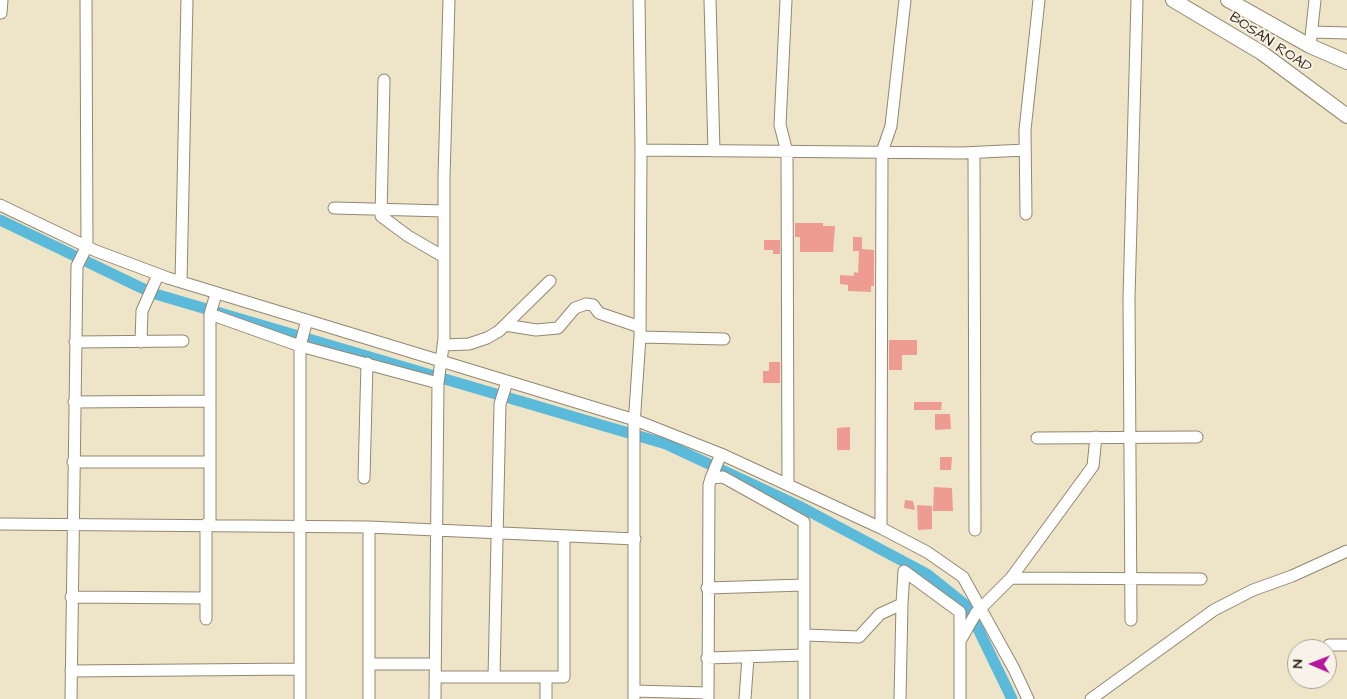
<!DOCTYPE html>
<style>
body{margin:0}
#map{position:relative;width:1347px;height:699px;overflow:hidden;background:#eee4c7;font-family:"Architects Daughter",sans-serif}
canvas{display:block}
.north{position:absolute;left:1287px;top:639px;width:50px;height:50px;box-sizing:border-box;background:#f7f3e8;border:1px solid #aca397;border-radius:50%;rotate:271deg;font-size:14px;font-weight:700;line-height:20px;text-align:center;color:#3b2a1e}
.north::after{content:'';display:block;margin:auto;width:18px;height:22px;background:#b5179e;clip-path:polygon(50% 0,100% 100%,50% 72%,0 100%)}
</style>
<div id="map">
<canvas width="1347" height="699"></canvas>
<div class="north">N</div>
</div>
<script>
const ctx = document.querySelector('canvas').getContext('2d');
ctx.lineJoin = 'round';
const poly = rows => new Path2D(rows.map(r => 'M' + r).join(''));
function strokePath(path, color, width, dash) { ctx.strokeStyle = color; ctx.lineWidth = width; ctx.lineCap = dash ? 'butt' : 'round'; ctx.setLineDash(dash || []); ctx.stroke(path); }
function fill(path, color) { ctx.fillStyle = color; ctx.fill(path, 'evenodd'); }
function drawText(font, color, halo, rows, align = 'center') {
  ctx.font = font + ' "Architects Daughter",sans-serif'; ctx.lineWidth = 4; ctx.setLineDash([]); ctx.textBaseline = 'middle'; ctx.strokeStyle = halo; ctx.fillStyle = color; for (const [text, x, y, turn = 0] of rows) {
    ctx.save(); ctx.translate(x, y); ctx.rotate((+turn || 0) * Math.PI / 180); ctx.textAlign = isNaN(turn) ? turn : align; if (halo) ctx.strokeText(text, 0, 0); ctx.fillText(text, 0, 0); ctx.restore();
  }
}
const canal = poly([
 [0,220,152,293,666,444,801,507,927,574,967,606,1012,699]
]);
const building = poly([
 [795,223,823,223,823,226,835,226,833,252,800,252,800,237,795,237],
 [853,237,862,237,862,249,874,250,874,286,871,286,871,292,848,291,848,285,840,284,840,275,854,276,854,272,858,273,859,251,853,251],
 [764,240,780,240,780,254,773,254,773,250,764,250],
 [889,340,917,340,917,355,902,355,902,370,889,370],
 [769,362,780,362,780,383,763,383,763,371,769,371],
 [914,402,942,402,941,410,914,410],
 [935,414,950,414,951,429,935,430],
 [850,427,850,450,837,450,837,428],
 [940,457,952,457,951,470,940,470],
 [934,487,952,488,953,511,933,511],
 [905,500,913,501,915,510,904,508],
 [917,505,932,506,932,529,918,530]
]);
const minor = poly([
 [710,0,714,151],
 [786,0,780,125,787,152,788,484],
 [1,13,2,0],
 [1312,32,1347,33],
 [1310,46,1315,0],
 [384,80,381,216,408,236,444,257],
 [641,150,962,153,1025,150],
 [974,153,975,530],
 [0,205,96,251,168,278,635,420,721,454,881,528,927,552,963,577,1014,669,1028,699],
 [334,208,444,211],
 [1026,214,1025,130,1039,0],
 [181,282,187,0],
 [210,314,300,346,438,383],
 [505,325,536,330,558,328,575,308,586,304,593,305,599,313,640,327],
 [640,337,724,339],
 [75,342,183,341],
 [141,342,142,311,158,275],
 [443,345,469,344,487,338,499,331,550,281],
 [74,402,210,401],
 [1037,438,1197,437],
 [73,462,210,462],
 [364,478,367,363],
 [711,478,721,454],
 [0,524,369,527,635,539],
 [210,524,210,314,216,294],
 [881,528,882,152,891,126,905,0],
 [904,571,960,612,960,699],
 [1011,578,1201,579],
 [707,588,804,585],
 [71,597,206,598],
 [206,619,206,524],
 [1131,620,1129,298,1137,0],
 [805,635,859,637,880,614,902,604,904,571],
 [960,641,976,613,1011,578,1093,466,1096,437],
 [1329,645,1347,645],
 [707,658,804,655],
 [369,664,435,664],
 [71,671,300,669],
 [435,677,546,677],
 [494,677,500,404,507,382],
 [634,691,708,693],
 [71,699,77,266,87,246,86,0],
 [300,699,300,346,307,320],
 [369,699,369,527],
 [435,699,438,383,444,339,444,178,449,0],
 [546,699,546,677,564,677,564,536],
 [634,699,634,425,640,337,641,150,639,0],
 [708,699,709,485,711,478,723,477,804,522,804,699],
 [745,699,748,657],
 [900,699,902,604],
 [1091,699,1214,610,1253,590,1292,576,1347,551]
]);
const major = poly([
 [1173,0,1262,53,1347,116],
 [1228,0,1310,46,1347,62]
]);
const streetNames = [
 ["BOSAN ROAD",1270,43,34]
];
strokePath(canal, '#5bb9d9', 11);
fill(building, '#ee9b92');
strokePath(minor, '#948772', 13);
strokePath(major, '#948772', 16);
strokePath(minor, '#fff', 11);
strokePath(major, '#fff', 14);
drawText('15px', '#3b2a1e', '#f7f3e8', streetNames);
</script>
